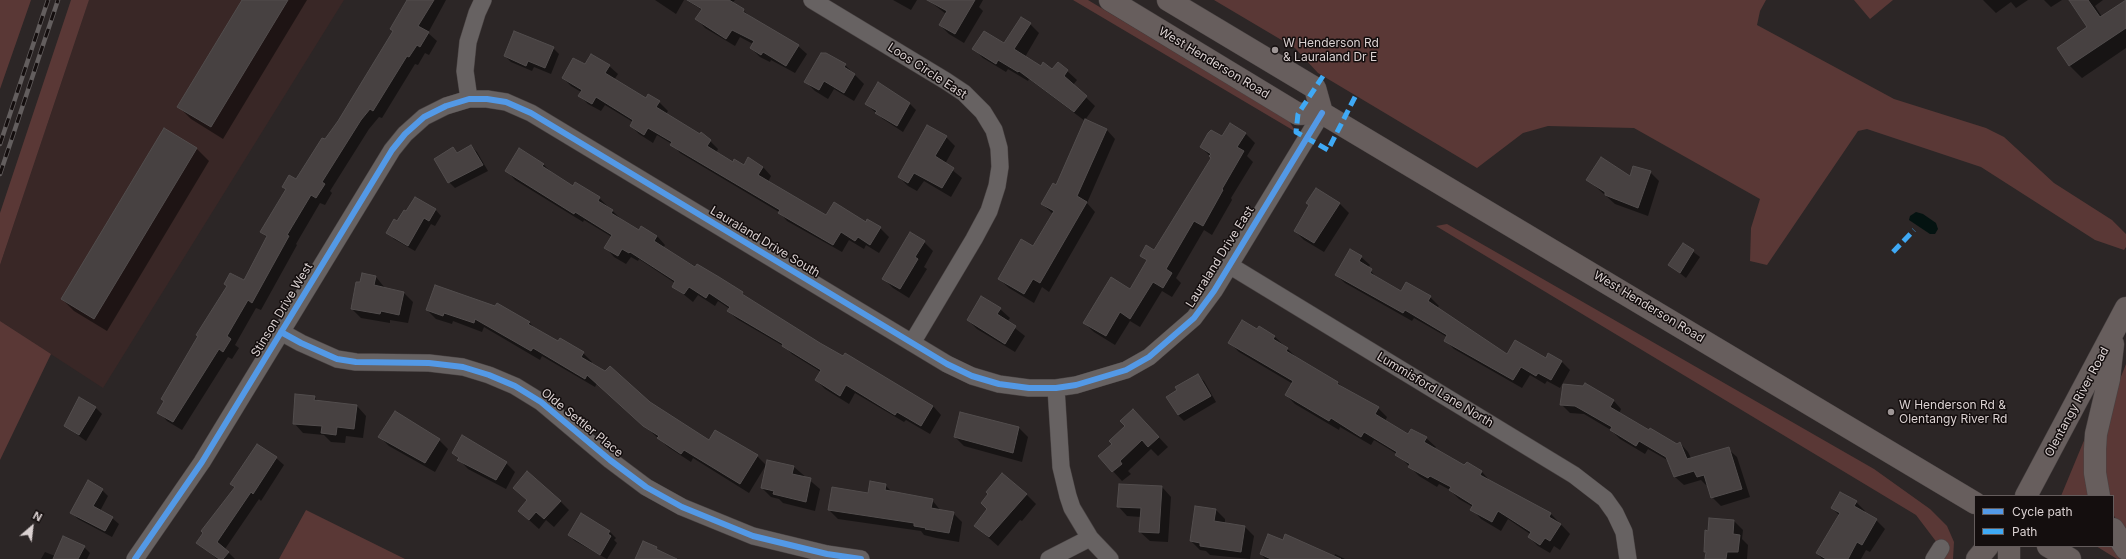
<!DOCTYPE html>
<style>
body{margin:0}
#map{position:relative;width:2126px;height:559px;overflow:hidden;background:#2c2626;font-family:Inter,sans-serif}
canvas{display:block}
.legend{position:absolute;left:1974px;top:495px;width:140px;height:52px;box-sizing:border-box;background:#140e0e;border:1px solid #645c5c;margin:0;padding:5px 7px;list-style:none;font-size:12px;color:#dbd2d2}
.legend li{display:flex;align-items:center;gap:8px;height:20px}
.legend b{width:20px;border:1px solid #645c5c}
.north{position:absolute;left:12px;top:507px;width:40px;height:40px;-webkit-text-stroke:3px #140e0e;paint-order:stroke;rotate:28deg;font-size:11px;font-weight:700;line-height:16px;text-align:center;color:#dbd2d2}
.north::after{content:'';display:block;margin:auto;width:14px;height:18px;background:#dbd2d2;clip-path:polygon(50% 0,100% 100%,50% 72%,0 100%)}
</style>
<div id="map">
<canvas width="2126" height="559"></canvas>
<ul class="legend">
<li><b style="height:5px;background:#5399e6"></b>Cycle path</li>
<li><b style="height:5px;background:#3fa9f5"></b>Path</li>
</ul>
<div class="north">N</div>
</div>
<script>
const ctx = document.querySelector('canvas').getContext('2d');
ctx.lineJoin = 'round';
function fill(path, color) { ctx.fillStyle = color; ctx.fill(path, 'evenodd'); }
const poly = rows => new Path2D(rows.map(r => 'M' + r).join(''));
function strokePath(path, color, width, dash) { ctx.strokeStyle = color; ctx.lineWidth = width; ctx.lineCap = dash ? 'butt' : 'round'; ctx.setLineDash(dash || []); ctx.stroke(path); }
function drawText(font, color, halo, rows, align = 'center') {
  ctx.font = font + ' Inter,sans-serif'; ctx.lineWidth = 3; ctx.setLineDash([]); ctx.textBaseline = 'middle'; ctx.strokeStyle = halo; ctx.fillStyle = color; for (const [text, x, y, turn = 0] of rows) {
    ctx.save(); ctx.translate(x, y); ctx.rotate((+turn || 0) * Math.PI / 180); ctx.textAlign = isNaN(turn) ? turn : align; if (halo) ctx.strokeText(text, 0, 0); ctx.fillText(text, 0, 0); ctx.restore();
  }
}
const built = poly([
 [89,0,344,0,103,388,0,321,0,265]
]);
const green = poly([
 [0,0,31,0,0,89],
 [71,0,89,0,0,265,0,213],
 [1073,0,1088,0,1289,121,1296,132],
 [1214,0,1766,0,1760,11,1757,25,1894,99,1986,128,2004,137,2054,183,2112,220,2126,234,2126,247,2124,250,2095,240,1981,167,1867,129,1858,131,1767,265,1750,261,1751,228,1760,199,1634,128,1548,126,1523,133,1477,168,1318,73,1295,48],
 [1854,0,1893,0,1870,19],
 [1447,224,1874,469,1930,509,1947,526,1954,542,1953,559,1934,559,1941,548,1916,515,1436,226],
 [0,321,51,354,0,460],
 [2126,364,2126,537,2113,514,2113,496,2107,496,2102,473,2111,402],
 [2090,426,2093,496,2061,496],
 [306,510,405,559,279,559],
 [2096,546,2113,546,2126,559,2117,559]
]);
const water = poly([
 [1916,212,1923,214,1936,223,1938,229,1935,234,1930,234,1909,220,1910,216]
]);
const shadow = poly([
 [243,0,307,0,223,139,191,119,179,107],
 [408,0,446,0,428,33,437,41,429,55,425,53,418,65,415,64,382,118,379,117,369,129,330,191,332,193,325,205,320,203,296,244,297,245,261,310,256,308,235,345,239,348,232,359,228,357,182,430,167,421,159,412,245,281,267,238,262,232,339,121,394,32],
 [655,0,684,0,676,14],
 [686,0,735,0,733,2,752,18,798,46,807,54,795,73,771,60,770,62,760,57,751,48,753,44,740,37,735,46,705,28,697,19,702,10],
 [893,0,917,0,911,10],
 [928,0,983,0,979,7,983,11,964,43,949,34,940,25,946,14],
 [1983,0,2028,0,2016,8,2011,2,1996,13],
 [2044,0,2062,0,2051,7],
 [2070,0,2103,0,2095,6,2102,17,2126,1,2126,48,2082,78,2070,66,2058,49,2089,27],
 [1030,24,1039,33,1025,57,1041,67,1053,70,1058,64,1067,71,1077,80,1073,85,1095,106,1085,120,1106,129,1115,139,1087,203,1095,212,1049,292,1042,287,1034,303,1009,288,999,279,1034,247,1053,214,1042,204,1057,186,1085,121,1029,79,1028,81,1008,69,1006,72,983,58,974,49,1005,45],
 [553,48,559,54,551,74,534,67,532,71,511,62,505,56],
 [845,65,864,84,854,101,834,89,828,99,815,91,806,82],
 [585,66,609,66,618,74,614,80,646,99,649,96,659,102,668,111,666,114,710,141,718,149,716,153,733,163,744,166,763,167,771,176,768,182,826,217,867,223,880,228,889,237,879,253,866,245,864,249,849,240,842,252,787,221,779,212,680,153,672,144,657,135,653,143,639,134,631,126,633,122,605,105,601,111,588,104,579,95,581,92,571,86,563,78],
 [878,84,910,104,916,110,903,132,883,119,866,104],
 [165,129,197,149,209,161,107,331,74,311,62,299],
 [1245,133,1255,143,1247,156,1253,162,1231,198,1232,200,1212,235,1204,230,1176,278,1181,283,1172,297,1162,291,1140,327,1130,321,1115,345,1094,332,1084,323,1130,290,1147,261,1141,255,1154,251,1212,158,1201,147,1222,137],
 [946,137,955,146,945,164,962,178,951,197,924,181,917,191,908,186,899,177],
 [471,146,477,152,488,171,455,188,449,182,453,148,458,153],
 [543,164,552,173,573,187,599,198,621,219,639,231,657,236,665,245,663,248,742,293,749,300,820,344,933,406,941,415,930,434,906,420,904,422,855,393,849,404,825,389,816,380,821,372,792,354,785,347,737,319,728,311,730,309,718,301,715,306,698,295,693,302,673,286,675,283,639,259,638,261,631,257,626,264,614,257,606,248,612,237,584,220,583,222,515,180,507,171],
 [1650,172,1659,181,1648,216,1615,204,1587,179,1631,178],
 [1316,190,1340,204,1349,213,1324,252,1304,240,1295,231,1310,205],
 [435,209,441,216,435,226,431,224,415,251,394,239,388,232,398,222],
 [924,242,933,251,924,267,927,269,909,298,893,288,884,279],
 [1683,244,1700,257,1686,278,1670,265],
 [1361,257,1370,265,1368,268,1379,280,1401,292,1430,297,1439,306,1437,308,1508,356,1562,362,1570,370,1560,388,1547,381,1545,384,1530,375,1522,388,1454,349,1445,340,1447,337,1414,318,1412,321,1345,283,1336,275],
 [376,277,385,288,403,292,413,302,408,323,390,320,390,323,361,318,352,309],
 [1000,309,1010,318,1007,322,1025,336,1015,352,977,329,968,320],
 [427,310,529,322,538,332,558,343,560,339,583,353,592,362,591,364,709,441,715,431,757,456,766,465,749,493,693,458,691,462,668,447,597,383,595,387,542,356,540,360,484,327,482,332,453,321,452,324,436,319],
 [1258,331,1274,336,1297,358,1338,383,1345,390,1378,408,1387,417,1385,421,1408,436,1426,438,1436,447,1434,449,1465,467,1467,463,1482,472,1491,482,1551,514,1570,534,1560,550,1554,546,1550,553,1538,546,1529,537,1530,534,1508,519,1501,531,1481,519,1472,509,1473,507,1459,499,1450,490,1439,484,1437,487,1419,476,1397,454,1374,440,1371,445,1340,427,1339,430,1295,404,1286,395,1293,384,1239,352,1230,343],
 [1197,375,1204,381,1216,402,1184,421,1178,415,1168,397],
 [314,397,319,402,357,406,366,416,363,438,346,436,345,443,331,442,324,435,303,433,294,423],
 [80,399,96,408,102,414,86,441,65,426],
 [1613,400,1621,409,1619,414,1650,431,1677,445,1680,443,1688,452,1691,458,1728,449,1737,457,1750,497,1721,506,1712,497,1708,485,1706,485,1701,480,1684,485,1675,477,1669,461,1648,449,1645,454,1620,439,1611,430,1584,414,1570,413,1562,405],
 [1133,410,1168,447,1158,456,1151,449,1128,471,1131,474,1122,481,1099,456,1113,444,1126,426],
 [961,413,1019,428,1028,437,1022,462,964,446,955,437],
 [380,437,439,440,448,449,435,472,389,446],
 [453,453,506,463,515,472,506,489,468,469],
 [276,458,284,465,261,501,259,499,225,549,235,559,217,559,197,542,235,488,231,484],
 [794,467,820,489,815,511,783,503,779,499,771,497,762,488],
 [885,485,893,493,932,500,941,511,953,513,962,522,959,542,936,538,924,535,921,531,838,519,829,510,869,495],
 [1162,487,1171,497,1168,542,1150,541,1140,532,1141,517,1127,516,1118,506],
 [514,488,560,501,569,510,554,527,546,520,539,529,519,511,528,501],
 [102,490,108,496,100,511,112,518,119,524,112,537,78,519,72,513],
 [1026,494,1036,504,1022,521,1020,520,998,546,975,526],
 [1856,502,1865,511,1864,513,1876,520,1885,529,1870,552,1866,550,1861,559,1822,559,1817,553,1839,515,1832,508],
 [1196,507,1216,510,1225,519,1225,524,1245,527,1254,536,1250,559,1210,555,1206,551,1200,550,1191,541],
 [1734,521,1743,530,1742,539,1748,545,1747,559,1705,559,1706,531],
 [610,532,616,538,614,540,617,543,607,559,575,541,569,535],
 [1284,541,1334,557,1335,554,1345,559,1265,559,1261,554],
 [84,547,90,553,87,559,41,559,45,552,55,556]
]);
const building = poly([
 [242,0,288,0,211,127,177,107,242,0],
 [407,0,434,0,418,26,429,32,420,47,417,45,409,57,407,56,373,111,370,109,361,120,322,182,325,184,316,198,311,195,287,235,289,236,252,303,248,300,227,336,231,339,223,352,219,349,173,422,157,413,164,401,161,399,198,336,196,335,227,286,224,284,230,273,244,280,267,236,260,232,286,189,282,187,289,175,296,179,322,138,325,139,338,121,393,31,390,29,407,0],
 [687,0,729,0,744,9,743,12,799,45,786,66,763,52,761,55,750,48,754,41,732,30,726,39,695,19,702,9,687,0],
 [927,0,975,0,955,34,939,25,947,11,927,0],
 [2069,0,2088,0,2100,17,2126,0,2126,28,2069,66,2057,48,2087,27,2069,0],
 [1021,17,1031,23,1014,49,1041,66,1043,62,1052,69,1058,62,1068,70,1064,76,1087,96,1074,112,1019,71,1018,72,998,60,996,64,972,49,984,31,1004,43,1021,17],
 [514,31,554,47,545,68,528,61,526,66,504,56,514,31],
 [821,53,826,53,846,64,844,67,855,74,844,93,824,81,819,90,804,82,821,53],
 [591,54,610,65,605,73,646,98,648,94,660,101,656,107,700,134,701,132,711,140,707,146,733,162,734,159,744,165,748,157,763,167,758,175,826,215,834,202,866,222,867,219,881,227,870,245,858,237,855,241,841,232,833,245,778,213,780,210,670,145,672,142,648,128,644,135,630,126,633,120,596,97,592,104,578,96,582,90,562,78,573,58,585,64,591,54],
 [878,82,910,103,897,126,875,113,877,111,865,104,878,82],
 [1085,119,1107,129,1077,196,1087,202,1040,283,1033,279,1024,294,998,279,1021,239,1033,246,1054,211,1041,204,1053,183,1056,185,1085,119],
 [1230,123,1246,133,1237,147,1244,151,1222,189,1223,190,1203,226,1194,221,1166,269,1172,273,1163,288,1153,282,1130,319,1120,312,1106,336,1083,323,1111,277,1130,289,1147,260,1140,256,1146,245,1154,250,1211,158,1209,156,1211,154,1200,147,1208,133,1211,130,1222,136,1230,123],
 [927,125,947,136,935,156,954,168,942,188,914,173,908,183,898,177,927,125],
 [164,128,197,148,94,319,61,299,164,128],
 [471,145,483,165,448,183,434,159,453,147,457,153,471,145],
 [519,148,544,164,542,166,573,186,575,182,600,197,598,201,613,210,611,213,639,230,641,226,657,236,654,241,695,267,697,264,719,277,743,292,742,294,820,343,843,356,845,353,933,406,921,426,897,412,895,415,846,385,840,396,815,380,821,370,782,346,783,344,727,311,730,307,709,293,706,298,689,287,684,294,672,287,675,281,630,252,629,253,622,249,618,256,604,248,612,235,575,212,574,214,505,171,519,148],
 [1601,157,1630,176,1633,166,1651,171,1638,208,1605,195,1605,192,1586,180,1601,157],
 [1316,188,1340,203,1314,243,1294,231,1309,205,1306,203,1316,188],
 [415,197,436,209,429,221,424,218,408,246,386,233,394,219,397,221,404,210,406,211,415,197],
 [910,232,925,241,915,257,918,259,900,289,882,279,910,232],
 [1683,243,1694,250,1680,273,1668,265,1683,243],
 [1350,249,1362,256,1359,261,1372,269,1370,273,1401,291,1406,282,1431,296,1428,301,1507,354,1515,340,1546,358,1548,353,1562,361,1551,380,1538,373,1536,376,1521,367,1513,380,1444,341,1447,335,1405,310,1403,313,1335,275,1350,249],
 [362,273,376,276,374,285,404,292,399,315,381,311,380,314,351,309,356,282,360,282,362,273],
 [435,285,495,306,497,303,530,322,528,324,558,341,560,338,584,352,581,357,605,371,610,366,650,402,709,440,715,430,758,455,740,484,684,450,681,454,657,438,659,436,643,426,587,375,585,379,533,348,531,351,475,319,474,323,444,313,443,316,426,310,435,285],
 [981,296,1001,308,997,314,1016,326,1005,344,967,320,981,296],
 [1242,320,1257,329,1259,326,1275,336,1273,339,1288,348,1286,351,1338,382,1337,384,1379,407,1375,414,1408,434,1411,429,1427,437,1424,442,1464,465,1467,462,1482,471,1480,475,1551,513,1549,517,1561,524,1550,541,1545,538,1540,545,1528,537,1531,532,1498,511,1492,522,1470,510,1473,505,1449,490,1451,487,1430,476,1428,478,1408,467,1410,464,1395,455,1397,452,1364,432,1361,437,1331,418,1329,421,1285,395,1293,381,1228,343,1242,320],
 [1198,374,1211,396,1178,415,1166,397,1177,390,1175,387,1198,374],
 [1585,383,1614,400,1610,407,1649,430,1650,428,1677,444,1680,442,1687,459,1729,447,1742,489,1711,498,1704,475,1697,477,1694,471,1674,477,1666,457,1639,441,1636,446,1610,430,1612,427,1575,406,1560,405,1563,384,1583,386,1585,383],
 [295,394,315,396,314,400,357,405,354,429,337,427,336,435,321,433,322,426,293,424,295,394],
 [79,397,96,407,79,435,64,426,79,397],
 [1133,409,1159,437,1148,447,1142,440,1120,461,1122,464,1112,472,1098,456,1112,444,1109,441,1125,426,1120,421,1133,409],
 [395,411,440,439,425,463,378,437,395,411],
 [960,412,1019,427,1013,453,954,437,960,412],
 [462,435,507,462,496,480,457,460,459,458,452,453,462,435],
 [257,444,277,457,253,494,251,492,217,542,229,552,223,559,219,559,196,543,203,533,201,531,235,487,230,484,257,444],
 [767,460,794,466,792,474,811,478,806,502,773,494,774,491,761,488,767,460],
 [527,471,561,501,544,519,536,512,529,520,518,511,527,500,513,488,527,471],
 [1002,473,1027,494,989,537,974,526,987,509,981,503,988,494,986,492,1002,473],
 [88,480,103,489,93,506,113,517,105,531,70,513,88,480],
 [870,481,886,484,885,490,933,499,931,508,954,512,949,533,925,529,926,528,914,526,914,523,828,510,832,487,868,493,870,481],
 [1119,484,1162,486,1159,533,1139,532,1141,508,1117,507,1119,484],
 [1840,492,1857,501,1854,506,1877,519,1862,545,1857,542,1848,559,1826,559,1816,553,1840,513,1831,508,1840,492],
 [1195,506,1216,509,1214,521,1245,526,1241,552,1200,546,1200,543,1190,541,1195,506],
 [581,513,610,531,608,534,611,536,600,555,568,535,581,513],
 [1709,518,1734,520,1733,534,1740,535,1738,552,1727,552,1726,559,1705,559,1706,552,1704,552,1705,530,1708,531,1709,518],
 [1268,534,1283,540,1285,534,1341,559,1271,559,1260,554,1268,534],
 [63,536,85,546,78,559,53,559,63,536],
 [643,541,657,547,656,549,677,559,635,559,643,541]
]);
const minor = poly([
 [812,0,946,81,964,93,983,112,994,130,999,148,1000,167,997,186,989,211,974,239,912,343],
 [469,99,465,71,468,42,477,13,483,0],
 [1229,265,1574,475,1605,499,1615,513,1624,532,1628,559],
 [281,332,301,343,337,359,356,362,429,363,463,367,489,375,515,386,541,402,610,460,646,487,682,507,753,536,827,554,861,559],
 [1056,388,1061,467,1068,496,1072,508,1090,538,1110,559],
 [135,559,202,462,392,150,405,134,424,117,446,106,469,99,487,99,506,102,531,113,947,364,972,376,999,384,1029,388,1056,388,1076,385,1126,370,1149,357,1194,318,1214,291,1322,113],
 [1049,559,1090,538],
 [1934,559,1941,548]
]);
const secondary = poly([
 [1110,0,1298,114,1322,113,1975,503],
 [1168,0,1315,88,1322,113],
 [2026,496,2126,308],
 [2099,496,2095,473,2095,449,2096,434,2109,379,2113,344],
 [2113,529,2126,549],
 [2048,546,2070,559],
 [1977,559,1988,546],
 [2009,559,2009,546]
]);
const rail = poly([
 [0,144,48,0],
 [0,174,58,0]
]);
const quiet = poly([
 [1323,76,1298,114,1296,132,1328,150,1356,95],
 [1893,252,1914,230]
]);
const cycleway = poly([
 [281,332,301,343,337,359,356,362,429,363,463,367,489,375,515,386,541,402,610,460,646,487,682,507,753,536,827,554,861,559],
 [135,559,202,462,392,150,405,134,424,117,446,106,469,99,487,99,506,102,531,113,947,364,972,376,999,384,1029,388,1056,388,1076,385,1126,370,1149,357,1194,318,1214,291,1322,113]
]);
const markers = [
 [1275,50,4,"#9e9696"],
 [1891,412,4,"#9e9696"]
];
const poiNames = [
 ["W Henderson Rd",1283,43],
 ["& Lauraland Dr E",1283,57],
 ["W Henderson Rd &",1899,405],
 ["Olentangy River Rd",1899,419]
];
const streetNames = [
 ["West Henderson Road",1214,63,31],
 ["Loos Circle East",927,71,33],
 ["Lauraland Drive South",765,242,31],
 ["Lauraland Drive East",1220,257,-58],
 ["West Henderson Road",1649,307,31],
 ["Stinson Drive West",282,310,-59],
 ["Lummisford Lane North",1435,390,31],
 ["Olentangy River Road",2077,402,-62],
 ["Olde Settler Place",582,423,39]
];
fill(built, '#392726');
fill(green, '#5a3836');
fill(water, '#041311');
fill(shadow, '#0007');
fill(building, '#474141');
strokePath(building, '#524d4d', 1);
strokePath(minor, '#484242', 18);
strokePath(secondary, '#484242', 23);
strokePath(minor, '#676262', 17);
strokePath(secondary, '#675e5d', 22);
strokePath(rail, '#635e5e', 4.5);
strokePath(rail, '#140e0e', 3, [9]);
strokePath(quiet, '#3fa9f5', 5, [10, 5]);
strokePath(cycleway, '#5399e6', 6);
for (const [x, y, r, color] of markers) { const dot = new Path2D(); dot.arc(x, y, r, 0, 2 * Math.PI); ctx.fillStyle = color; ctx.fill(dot); strokePath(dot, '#140e0e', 1.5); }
drawText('12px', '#dbd2d2', '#140e0e', poiNames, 'left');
drawText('12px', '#dbd2d2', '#140e0e', streetNames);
</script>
